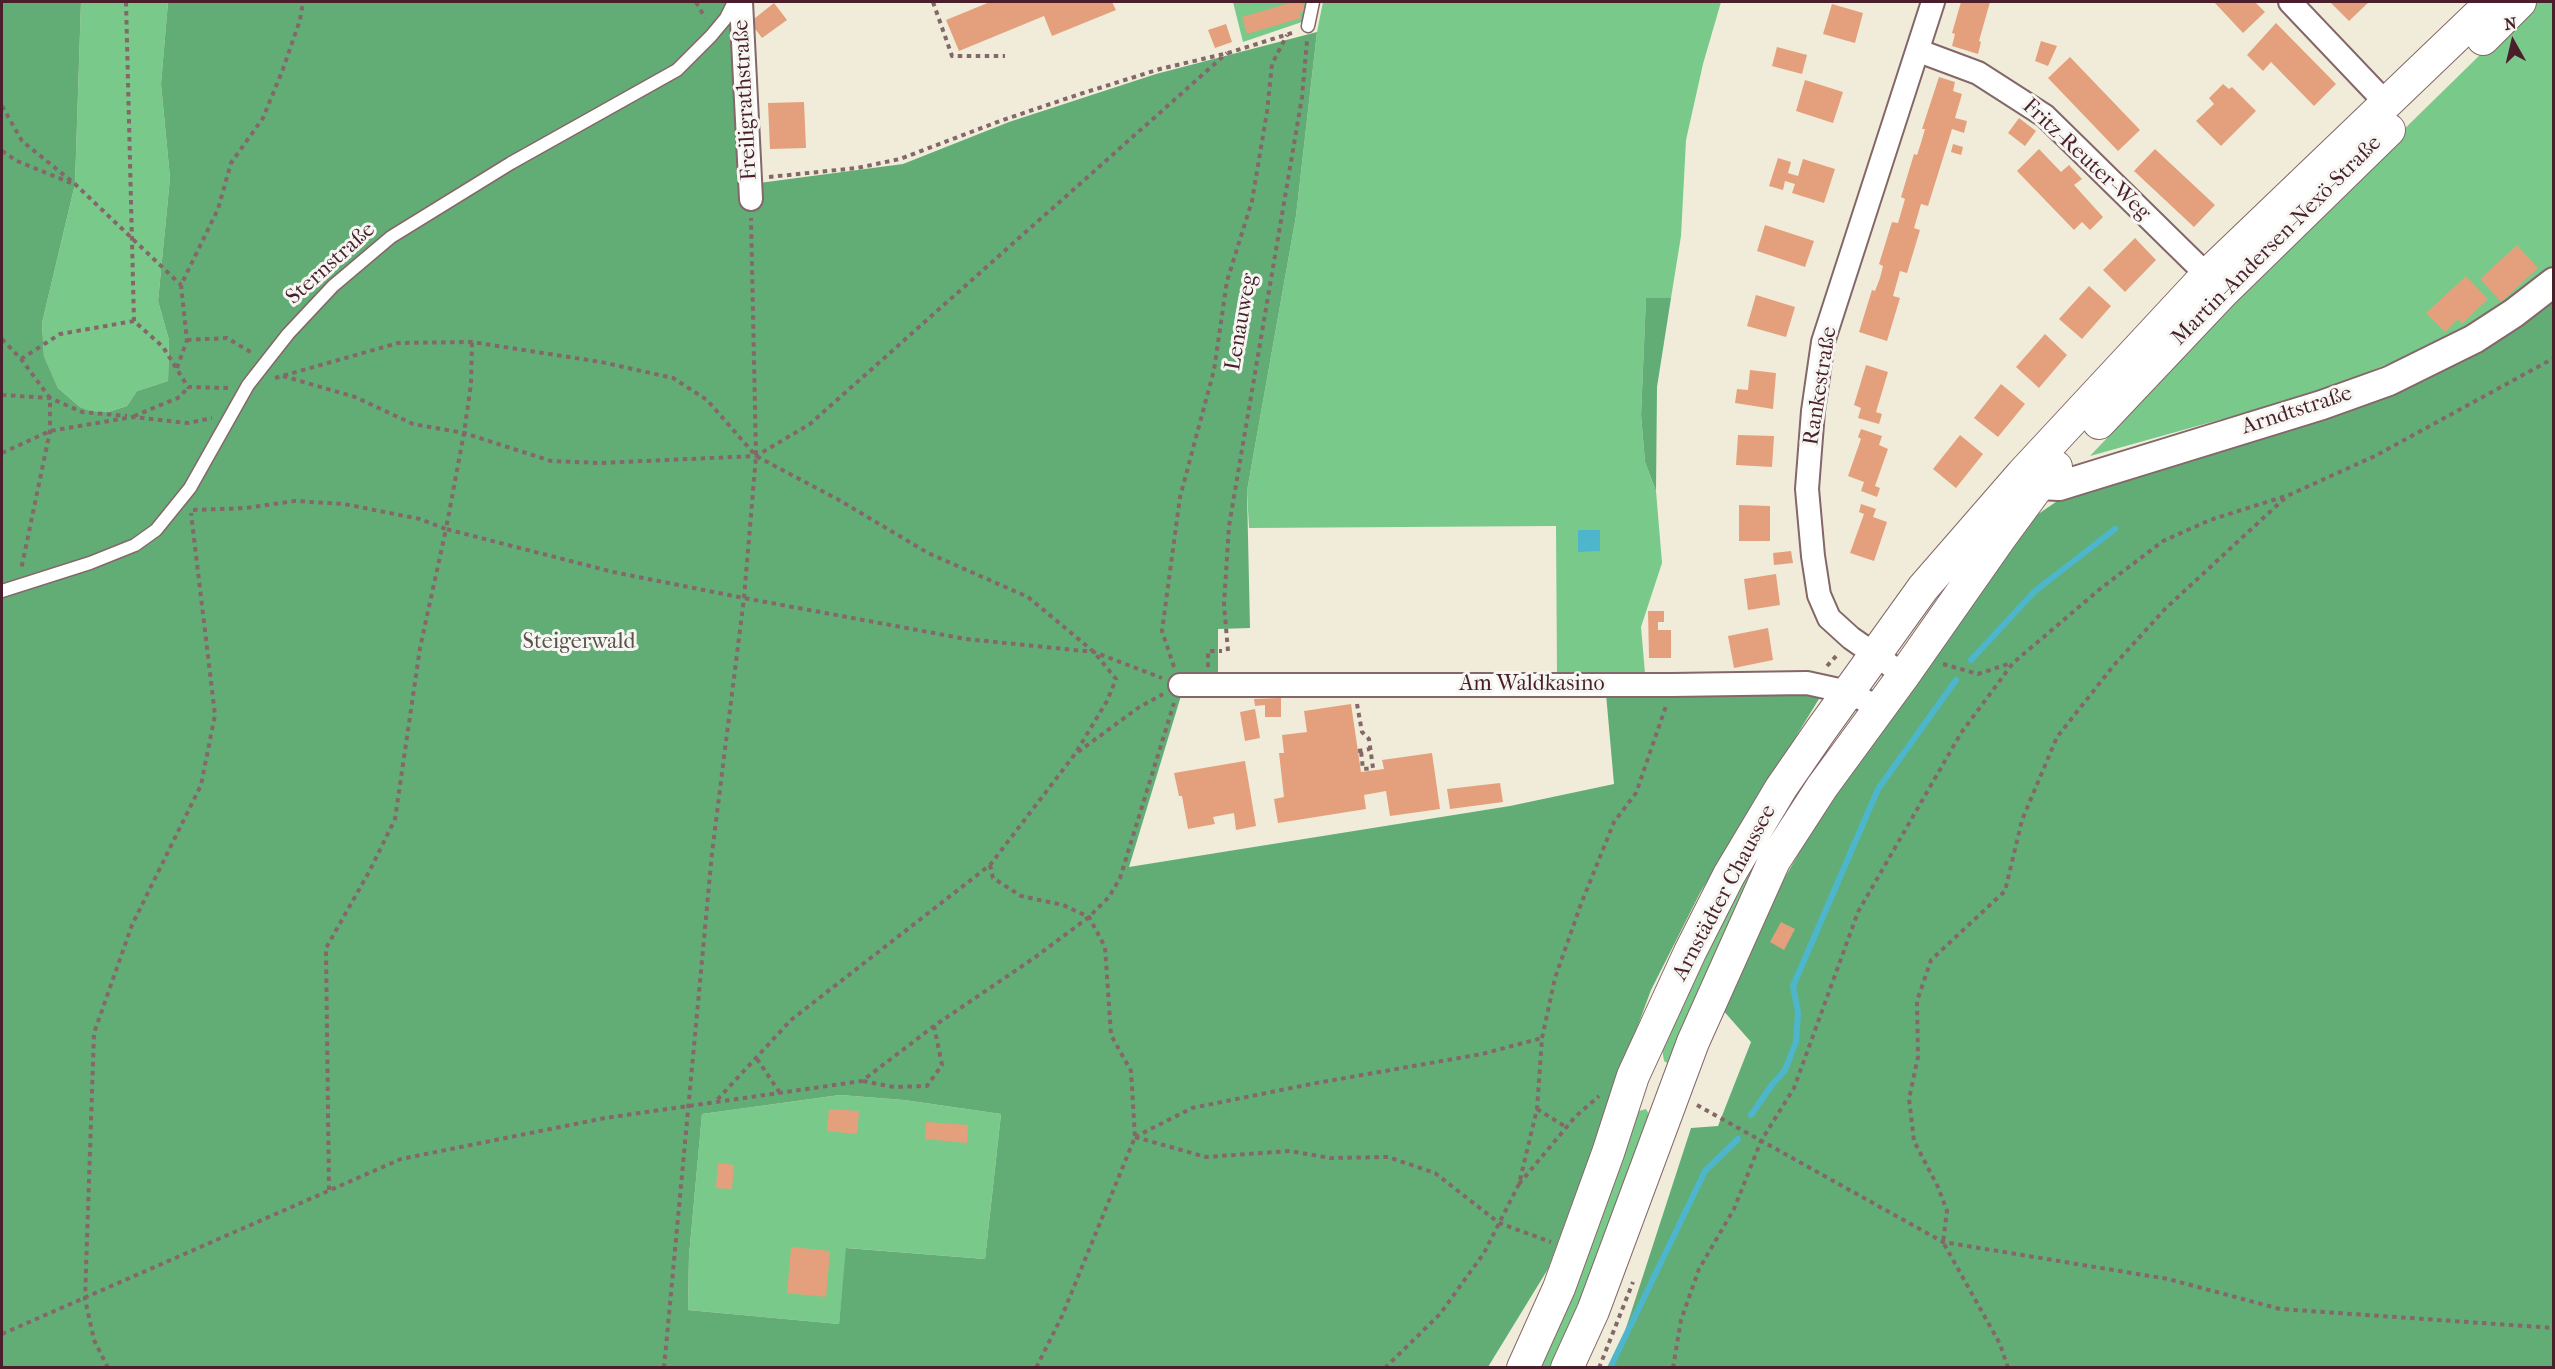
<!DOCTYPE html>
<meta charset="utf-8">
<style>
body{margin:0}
#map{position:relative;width:2555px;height:1369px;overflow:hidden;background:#f0ecd9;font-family:"IM FELL French Canon",serif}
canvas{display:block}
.frame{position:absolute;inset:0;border:3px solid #4a1f2b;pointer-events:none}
.north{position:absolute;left:2483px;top:12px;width:60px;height:60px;-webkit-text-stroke:4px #f6f6f2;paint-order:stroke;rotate:352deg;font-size:16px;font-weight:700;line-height:24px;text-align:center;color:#4a1f2b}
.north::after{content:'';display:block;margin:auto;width:21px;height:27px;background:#4a1f2b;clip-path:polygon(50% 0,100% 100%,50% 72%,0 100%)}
</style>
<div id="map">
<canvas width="2555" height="1369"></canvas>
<div class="frame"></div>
<div class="north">N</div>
</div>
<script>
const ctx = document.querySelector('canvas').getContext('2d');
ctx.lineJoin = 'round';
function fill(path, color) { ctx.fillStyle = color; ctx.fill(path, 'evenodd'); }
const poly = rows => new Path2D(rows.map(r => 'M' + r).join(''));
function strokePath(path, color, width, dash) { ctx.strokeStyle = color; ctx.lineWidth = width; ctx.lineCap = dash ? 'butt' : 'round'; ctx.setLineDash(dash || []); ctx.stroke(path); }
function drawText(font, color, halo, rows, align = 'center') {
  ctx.font = font + ' "IM FELL French Canon",serif'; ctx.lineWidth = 6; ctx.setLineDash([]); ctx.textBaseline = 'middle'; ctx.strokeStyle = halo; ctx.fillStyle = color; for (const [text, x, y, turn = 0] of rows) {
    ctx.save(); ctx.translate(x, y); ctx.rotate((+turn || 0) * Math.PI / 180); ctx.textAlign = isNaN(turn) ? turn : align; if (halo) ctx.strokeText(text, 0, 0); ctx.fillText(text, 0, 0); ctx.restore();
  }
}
const green = poly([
 [81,2,168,2,161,84,170,178,158,301,169,340,168,381,137,391,127,406,108,412,89,411,80,407,58,388,44,358,42,323,75,184],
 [1233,2,1308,2,1305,21,1243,42],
 [1323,2,1721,2,1703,64,1686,140,1681,236,1671,298,1646,299,1641,415,1645,462,1656,491,1662,563,1641,627,1645,673,1557,674,1556,526,1249,528,1247,491,1296,216,1317,32],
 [2534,2,2553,2,2553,270,2452,338,2319,392,2090,456,2342,190],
 [1844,724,1771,838,1669,1064,1664,1061,1662,1048,1745,877,1790,799],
 [840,1095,904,1100,1001,1114,985,1259,847,1248,839,1324,688,1310,689,1256,702,1114],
 [1646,1109,1650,1116,1643,1139,1554,1367,1536,1368,1632,1123,1639,1111]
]);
const forest = poly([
 [2,2,81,2,75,184,42,323,44,357,58,388,80,407,90,411,108,412,127,406,137,391,168,381,169,340,158,301,170,178,161,84,168,2,734,2,744,185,903,164,1009,122,1156,74,1317,32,1296,216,1247,491,1250,628,1218,629,1218,677,1187,676,1129,867,1510,806,1614,784,1606,694,1822,694,1700,893,1651,990,1548,1269,1488,1367,2,1368],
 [840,1095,904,1100,1001,1114,985,1259,846,1248,839,1324,688,1310,689,1256,702,1114],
 [2553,295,2553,1367,1613,1368,1691,1128,1718,1126,1751,1042,1721,1008,1768,907,1831,797,2031,519,2069,493,2314,418],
 [1646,298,1671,298,1657,387,1656,491,1645,462,1641,415]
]);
const water = poly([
 [1578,530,1600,530,1600,551,1578,552]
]);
const stream = poly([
 [1971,660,2035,591,2115,529],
 [1751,1115,1771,1086,1785,1070,1796,1042,1798,1013,1793,986,1878,789,1956,680],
 [1610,1368,1705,1171,1738,1139]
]);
const building = poly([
 [990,2,1112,2,1116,10,1052,36,1044,16,959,51,946,20],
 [1293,2,1302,2,1305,11,1299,13,1301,18,1247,34,1242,17],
 [1961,2,1990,2,1979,41,1981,42,1978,54,1952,46,1955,34,1952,33],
 [2214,2,2255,2,2265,12,2243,33],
 [2330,2,2369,2,2349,21],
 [774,3,787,20,762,38,750,22],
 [1832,4,1863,13,1855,43,1823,34],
 [2276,23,2336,84,2314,106,2271,62,2263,71,2247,55],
 [1226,24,1232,42,1215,48,1208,30],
 [2041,41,2057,46,2048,66,2035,61],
 [1777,47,1807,55,1802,74,1772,66],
 [2070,57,2140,130,2118,151,2048,78],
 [1939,77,1955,82,1953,91,1962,94,1955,118,1967,121,1964,133,1952,129,1928,206,1921,204,1914,228,1920,230,1907,273,1900,271,1893,296,1900,298,1887,341,1859,332,1872,290,1875,291,1880,278,1883,266,1879,264,1892,222,1898,223,1905,199,1901,197,1914,154,1917,155,1921,143,1925,129,1922,129],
 [1805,80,1843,92,1833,123,1796,111],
 [2223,84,2229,89,2232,87,2256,111,2221,146,2196,121,2214,104,2209,98],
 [804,102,806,148,770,149,768,103],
 [2019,118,2036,131,2025,146,2008,133],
 [1953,144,1963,147,1961,155,1951,152],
 [2039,149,2061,172,2069,165,2082,179,2074,185,2103,217,2090,230,2082,222,2074,230,2017,171],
 [2155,149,2215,205,2194,227,2134,171],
 [1778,158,1791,162,1788,173,1798,176,1803,159,1835,169,1824,203,1792,193,1795,184,1785,181,1783,190,1769,186],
 [1765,225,1814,241,1805,267,1757,251],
 [2135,238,2156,260,2125,292,2103,270],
 [2517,245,2538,268,2501,302,2480,279],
 [2466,276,2488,299,2462,324,2458,319,2445,332,2426,313],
 [2089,286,2111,306,2082,339,2059,319],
 [1756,295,1795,307,1786,337,1747,326],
 [2045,334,2067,355,2039,388,2016,367],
 [1866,365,1888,372,1876,412,1882,414,1879,424,1858,418,1861,408,1854,405],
 [1750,370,1776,373,1773,409,1735,403,1737,389,1748,390],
 [2001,384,2025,404,1998,437,1974,418],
 [1861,429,1882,436,1879,445,1888,449,1875,486,1880,488,1877,497,1861,491,1864,482,1848,476,1861,439,1858,437],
 [1738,435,1774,436,1772,467,1736,465],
 [1960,435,1983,454,1956,488,1933,469],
 [1861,504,1876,509,1873,517,1887,522,1874,561,1850,553,1864,514,1859,512],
 [1739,505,1770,506,1770,541,1739,541],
 [1791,551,1793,563,1774,565,1773,553],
 [1776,574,1780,605,1748,610,1744,579],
 [1648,611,1664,611,1664,622,1658,622,1658,630,1671,630,1671,658,1649,658],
 [1768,628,1773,660,1734,668,1728,636],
 [1281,698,1281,717,1265,717,1265,705,1255,706,1254,699],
 [1351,704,1361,772,1384,769,1382,760,1432,753,1440,809,1390,816,1386,791,1364,795,1366,809,1278,823,1274,799,1284,797,1279,753,1284,753,1282,735,1307,732,1304,711],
 [1255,709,1260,738,1245,741,1240,712],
 [1245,761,1256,826,1236,830,1234,813,1213,817,1215,824,1188,829,1182,796,1179,796,1174,773],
 [1500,783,1503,802,1450,809,1447,789],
 [1781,922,1795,929,1784,950,1770,942],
 [829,1109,859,1111,857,1134,827,1131],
 [926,1122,968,1125,967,1143,925,1139],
 [718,1163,734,1165,732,1189,716,1188],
 [791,1247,830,1251,826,1297,787,1293]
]);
const path = poly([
 [126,2,134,321],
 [696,2,705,18],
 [933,2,952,56,1005,56],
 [2,106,22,141,75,184,181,285],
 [2,151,17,161,71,183],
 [769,177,857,168,900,159,1000,121,1080,94,1160,69,1228,53,1295,32],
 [2,339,21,359,50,398,50,431,21,570],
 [187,340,227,338,254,354],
 [21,359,60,334,134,321,163,347,188,387,230,388],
 [177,368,187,340,181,285,218,209,231,163,263,118,283,69,300,20,303,2],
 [283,376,355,397,413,424,464,433,551,461,600,463,756,456,810,424,1227,53],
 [275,378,398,343,472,342,601,362,673,378,707,400,756,456,839,500,928,553,1028,597,1094,652,1116,679,1107,701,1075,754,990,865,791,1020,717,1100],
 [2,395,50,398,82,412,127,416],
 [134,416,180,397,188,387],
 [2,453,50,431,132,417,188,423,212,418],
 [193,510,246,508,295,501,344,504,420,519,446,529,464,433,471,384,472,342],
 [1228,651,1224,604,1229,526,1302,97,1307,41],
 [1943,664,1978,674,2011,663],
 [1827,666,1838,654],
 [1174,667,1162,631,1180,497,1214,370,1227,281,1252,201,1267,112,1272,64,1287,35],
 [1208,667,1208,651,1222,651],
 [1357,704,1362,732,1369,739,1373,768,1363,769,1361,751],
 [1358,751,1370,749],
 [1078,752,1138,708,1163,694],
 [990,865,993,878,1021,896,1063,905,1089,917,1105,947,1111,1035,1131,1071,1135,1137,1062,1316,1036,1368],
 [757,1059,780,1093],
 [863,1081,894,1087,927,1086,942,1065,934,1026],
 [1697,1105,1943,1242,2168,1279,2280,1309,2554,1328],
 [1537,1109,1566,1127],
 [1135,1137,1206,1157,1290,1151,1330,1158,1388,1157,1435,1173,1499,1223,1551,1242],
 [1135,1137,1192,1108,1311,1084,1482,1054,1542,1038],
 [1519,1184,1575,1117,1599,1096],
 [329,1190,326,948,369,872,395,819,420,648,446,529,613,572,744,598,966,639,1094,652,1162,678],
 [2,1334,401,1159,605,1118,862,1081,934,1026,1034,958,1089,917,1109,897,1120,878,1174,703],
 [108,1368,94,1340,85,1299,94,1033,132,925,201,785,215,715,191,513],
 [664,1368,712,853,744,598,756,456,751,218],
 [1385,1368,1440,1314,1484,1253,1519,1184,1537,1109,1542,1038,1555,978,1581,904,1614,822,1636,793,1666,706],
 [1599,1368,1633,1282],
 [1673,1368,1681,1320,1699,1269,1734,1209,1761,1141,1794,1088,1858,912,1961,733,2013,663,2100,589,2163,541,2210,520,2289,495,2375,456,2554,358],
 [2008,1368,2000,1344,1943,1242,1947,1211,1938,1187,1914,1141,1909,1099,1918,1057,1917,1001,1931,960,2005,891,2022,820,2057,737,2114,665,2166,608,2286,497]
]);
const service = poly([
 [1308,26,1313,2],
 [2,591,90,563,135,545,156,530,190,488,248,385,288,334,333,286,391,237,511,163,677,70,711,36,726,18,734,2]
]);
const minor = poly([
 [741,2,751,199],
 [2290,2,2386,103],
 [1919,51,1978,73,2045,116,2207,275],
 [1904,675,1851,638,1829,618,1819,595,1813,556,1807,489,1813,411,1823,342,1933,2],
 [1180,685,1672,685,1807,683,1848,692,1880,708]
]);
const tertiary = poly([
 [2025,474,2039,485,2059,486,2322,405,2389,381,2474,339,2514,313,2554,282]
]);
const secondary = poly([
 [2483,39,2520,2],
 [2099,423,2223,292,2389,130],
 [1523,1368,1559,1288,1608,1153,1633,1076,1690,952,1729,875,1781,788,1821,730,1923,588,2023,473,2207,275,2492,2],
 [1567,1368,1593,1311,1693,1042,1774,861,1822,787,1904,675,2000,538,2039,485,2056,467]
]);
const streetNames = [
 ["Freiligrathstraße",746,100,-93],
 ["Fritz-Reuter-Weg",2086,160,43],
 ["Martin-Andersen-Nexö-Straße",2277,241,-45],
 ["Sternstraße",331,264,-42],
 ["Lenauweg",1242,322,-80],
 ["Rankestraße",1821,386,-81],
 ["Arndtstraße",2297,411,-18],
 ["Am Waldkasino",1532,685],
 ["Arnstädter Chaussee",1725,893,-62]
];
const parkNames = [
 ["Steigerwald",579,643]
];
fill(green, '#79c98a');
fill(forest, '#62ad76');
fill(water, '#4eb6cc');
strokePath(stream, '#4eb6cc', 6);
fill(building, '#e4a07c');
strokePath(service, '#846768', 15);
strokePath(minor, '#846768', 26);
strokePath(tertiary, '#846768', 32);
strokePath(secondary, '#846768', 34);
strokePath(path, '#846768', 4, [4.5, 4.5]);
strokePath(service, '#fff', 12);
strokePath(minor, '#fff', 22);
strokePath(tertiary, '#fff', 28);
strokePath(secondary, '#fff', 32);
drawText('22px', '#4a1f2b', '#f6f6f2', streetNames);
drawText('22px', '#585248', '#f6f6f2', parkNames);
</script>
